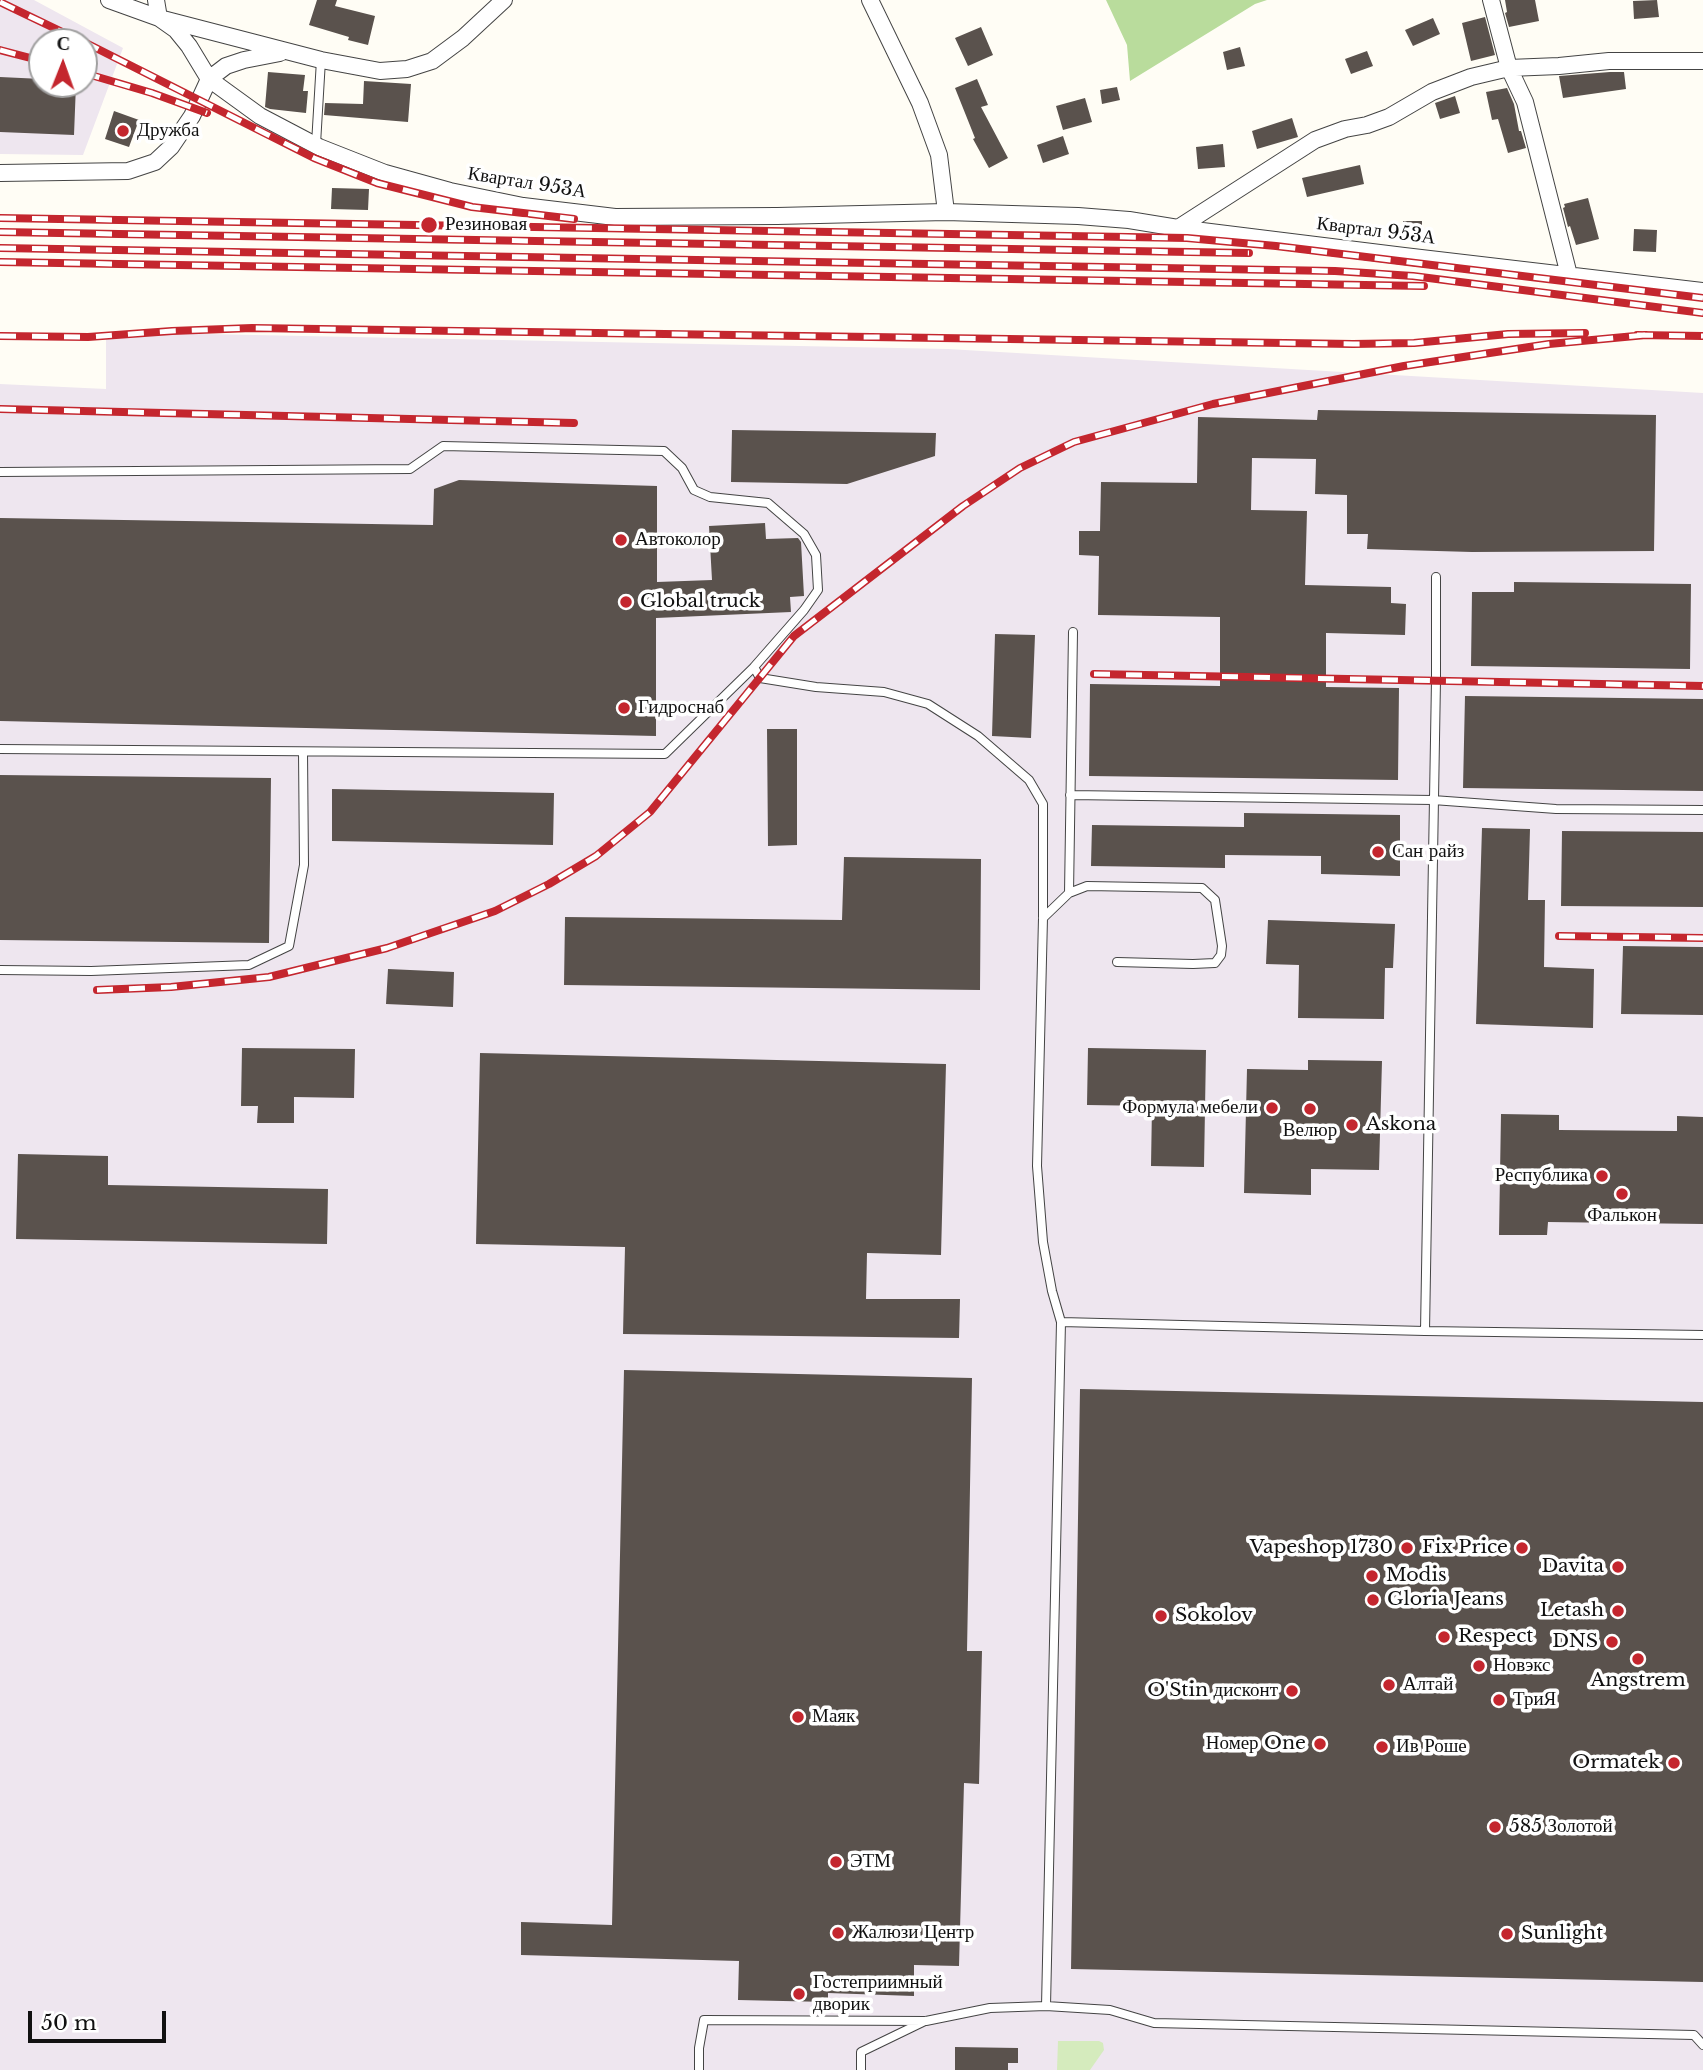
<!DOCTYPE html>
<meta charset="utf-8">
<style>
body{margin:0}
#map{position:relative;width:1703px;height:2070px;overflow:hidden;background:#fffdf5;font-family:"Libre Baskerville",serif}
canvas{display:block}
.north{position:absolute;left:28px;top:28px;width:70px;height:70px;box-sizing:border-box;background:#fff;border:2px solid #a0a0a0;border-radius:50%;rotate:1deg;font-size:19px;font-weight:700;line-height:28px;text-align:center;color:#111}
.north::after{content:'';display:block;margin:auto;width:24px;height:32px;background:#c4262e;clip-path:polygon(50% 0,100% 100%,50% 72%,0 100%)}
.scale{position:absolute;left:28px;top:2011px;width:138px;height:32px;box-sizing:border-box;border:4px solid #111;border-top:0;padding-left:9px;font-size:21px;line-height:24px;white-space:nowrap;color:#111;-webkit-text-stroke:5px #fff;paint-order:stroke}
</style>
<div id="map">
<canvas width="1703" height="2070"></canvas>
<div class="north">С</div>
<div class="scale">50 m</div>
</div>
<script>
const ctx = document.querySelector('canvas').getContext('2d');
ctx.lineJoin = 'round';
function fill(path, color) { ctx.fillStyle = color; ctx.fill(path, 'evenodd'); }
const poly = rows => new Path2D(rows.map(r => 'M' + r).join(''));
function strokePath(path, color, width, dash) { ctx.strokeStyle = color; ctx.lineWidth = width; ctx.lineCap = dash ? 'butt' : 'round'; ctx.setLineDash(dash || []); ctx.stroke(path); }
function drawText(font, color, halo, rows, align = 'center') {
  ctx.font = font + ' "Libre Baskerville",serif'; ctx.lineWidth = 7; ctx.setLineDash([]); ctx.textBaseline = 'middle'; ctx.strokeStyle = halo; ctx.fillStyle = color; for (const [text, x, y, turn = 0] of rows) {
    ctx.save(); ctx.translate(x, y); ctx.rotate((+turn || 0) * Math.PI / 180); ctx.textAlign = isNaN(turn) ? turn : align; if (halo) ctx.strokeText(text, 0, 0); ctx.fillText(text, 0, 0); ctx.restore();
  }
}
const industrial = poly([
 [0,0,34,0,123,48,83,155,0,154],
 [42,42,84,42,84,84,42,84],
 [106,332,948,349,1703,393,1703,2070,0,2070,0,384,106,389]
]);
const green = poly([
 [1058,2041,1099,2041,1103,2043,1104,2050,1090,2070,1057,2070]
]);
const forest = poly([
 [1106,0,1267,0,1255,4,1130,81,1127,45]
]);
const building = poly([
 [317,0,337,0,335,6,375,16,368,45,348,40,349,37,309,25],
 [1505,0,1535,0,1539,21,1509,27,1505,13,1507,12],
 [1657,0,1659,17,1634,19,1633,1],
 [1485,17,1495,55,1471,61,1462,23],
 [1433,18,1440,34,1413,46,1405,30],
 [981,27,993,55,968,66,955,38],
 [1240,47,1245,66,1227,70,1223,52],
 [1367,51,1373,66,1351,74,1345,59],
 [268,72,305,75,303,91,308,91,306,113,270,109,265,107],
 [1610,72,1624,72,1626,89,1563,98,1559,76],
 [0,77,42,79,42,84,76,84,74,135,0,132],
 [977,79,988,105,981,107,1008,158,989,168,973,139,975,138,955,88],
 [364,81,411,84,408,122,324,115,325,103,363,104],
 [1117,87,1120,100,1102,104,1100,90],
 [1507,88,1514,104,1519,131,1521,131,1526,148,1508,153,1498,119,1492,120,1486,92],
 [1455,96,1460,113,1440,119,1435,103],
 [1085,98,1092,122,1063,130,1056,106],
 [114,111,139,120,129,147,105,139],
 [1292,118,1298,137,1257,149,1252,131],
 [1063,136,1069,154,1043,163,1037,145],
 [1223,144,1225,167,1198,169,1196,147],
 [1360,165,1364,184,1307,197,1302,178],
 [332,188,369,189,368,210,331,209],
 [1588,198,1599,239,1576,245,1570,226,1568,227,1563,208,1565,207,1564,204],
 [1403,221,1422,221,1422,237,1403,237],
 [1634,229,1657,230,1656,252,1633,251],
 [1318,410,1656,415,1654,551,1472,552,1367,549,1368,534,1347,534,1347,495,1315,494,1316,459,1252,458,1251,510,1307,511,1305,585,1391,587,1391,603,1406,604,1405,635,1326,633,1326,687,1399,688,1398,780,1089,776,1090,684,1220,686,1220,617,1098,615,1099,556,1079,555,1079,531,1100,531,1101,482,1197,483,1198,417,1317,420],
 [732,430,936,433,935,456,847,484,731,482],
 [459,480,657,486,657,582,712,580,709,526,765,523,766,539,798,538,801,542,804,596,790,597,791,612,656,618,656,736,0,721,0,518,433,525,434,489],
 [1514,582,1691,584,1690,669,1471,666,1472,592,1514,592],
 [995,634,1035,635,1031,738,992,736],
 [1465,696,1703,699,1703,791,1463,788],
 [767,729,797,729,797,845,768,846],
 [0,775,271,778,269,943,0,940],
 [332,789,554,793,553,845,332,841],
 [1244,813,1400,815,1400,876,1321,874,1321,856,1225,855,1225,868,1091,866,1092,825,1244,827],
 [1482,828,1530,829,1528,900,1545,900,1544,967,1594,969,1593,1028,1476,1024],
 [1562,831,1703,832,1703,907,1561,906],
 [844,857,981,859,980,990,564,985,565,917,842,920],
 [1268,920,1395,924,1393,968,1385,968,1384,1019,1298,1018,1299,965,1266,964],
 [1623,946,1703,947,1703,1015,1621,1014],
 [388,969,454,972,453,1007,386,1004],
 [242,1048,355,1049,354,1098,294,1097,294,1123,257,1123,258,1106,241,1106],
 [1088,1048,1206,1050,1204,1167,1151,1166,1152,1106,1087,1105],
 [480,1053,946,1064,941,1255,867,1253,866,1299,960,1299,959,1338,623,1334,625,1247,476,1244],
 [1308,1060,1382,1061,1379,1170,1311,1169,1311,1195,1244,1193,1247,1069,1308,1070],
 [1501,1114,1559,1115,1559,1130,1677,1131,1677,1116,1703,1117,1703,1224,1548,1222,1547,1235,1499,1235],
 [18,1154,108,1156,108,1185,328,1189,327,1244,16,1239],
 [624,1370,972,1378,967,1651,982,1651,979,1784,964,1783,959,1966,914,1965,914,1996,828,1993,828,2002,738,2000,739,1961,521,1955,521,1922,612,1925],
 [1080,1389,1703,1402,1703,1982,1071,1969],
 [955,2047,1018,2048,1018,2063,1008,2063,1008,2070,955,2070]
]);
const lane = poly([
 [316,144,321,60],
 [0,472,410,469,443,446,664,451,682,468,694,490,710,497,768,503,804,534,816,555,818,590,804,610,754,667,665,754,0,749],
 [754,667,760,678,816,687,884,692,928,704,978,736,1029,780,1043,804,1043,918,1037,1166,1043,1242,1052,1291,1061,1322],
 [1070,795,1433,800,1556,809,1703,810],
 [1069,893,1073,632],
 [1043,918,1069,893,1087,886,1202,888,1215,900,1222,946,1221,955,1215,963,1193,964,1117,962],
 [0,970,91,971,249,965,289,946,304,865,303,752],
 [1425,1331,1436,680,1436,577],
 [1046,2006,1061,1322,1425,1331,1703,1335],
 [699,2070,699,2048,704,2020,926,2021,990,2008,1046,2006,1110,2010,1154,2023,1694,2035,1703,2045],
 [861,2070,861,2052,925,2021]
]);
const street = poly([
 [109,0,159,18,176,30,189,46,209,79,260,116,319,147,385,173,450,191,523,206,615,217,777,216,946,212,1078,216,1129,220,1178,228,1404,256,1703,291],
 [156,0,159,18,321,60,380,71,407,69,432,61,463,38,504,0],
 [870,0,920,103,939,155,946,212],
 [1491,0,1509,68,1525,102,1569,275],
 [0,173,128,171,155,162,171,147,192,116,209,79,226,66,244,60,280,53],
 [1178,228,1315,140,1345,129,1367,125,1389,117,1432,92,1471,77,1509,68,1559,66,1609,61,1703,61]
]);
const rail = poly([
 [0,2,83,42],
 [84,42,314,158,377,183,472,207,574,219],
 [0,50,42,61],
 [84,73,152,93,207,113],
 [0,218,1187,238,1276,246,1703,298],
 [0,232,1249,253],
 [0,248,1335,271,1413,276,1703,313],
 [0,262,1424,286],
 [1637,335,1703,336],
 [0,336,88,337,172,331,252,328,1353,344,1414,343,1508,334,1585,333],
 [0,409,574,423],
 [1094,674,1703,686],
 [1559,936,1703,938],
 [97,990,171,987,269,977,387,948,495,911,549,884,596,856,650,812,794,636,963,506,1020,468,1074,442,1213,404,1404,366,1549,344,1646,335]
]);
const markers = [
 [123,131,7,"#c4262e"],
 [429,225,9,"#c4262e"],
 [621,540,7,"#c4262e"],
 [626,602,7,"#c4262e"],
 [624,708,7,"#c4262e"],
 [1378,852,7,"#c4262e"],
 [1272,1108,7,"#c4262e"],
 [1310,1109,7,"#c4262e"],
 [1352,1125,7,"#c4262e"],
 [1602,1176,7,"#c4262e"],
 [1622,1194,7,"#c4262e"],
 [1407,1548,7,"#c4262e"],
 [1522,1548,7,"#c4262e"],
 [1618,1567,7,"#c4262e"],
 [1372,1576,7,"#c4262e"],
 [1373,1600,7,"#c4262e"],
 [1618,1611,7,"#c4262e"],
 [1161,1616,7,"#c4262e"],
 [1444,1637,7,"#c4262e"],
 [1612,1642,7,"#c4262e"],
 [1638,1659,7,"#c4262e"],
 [1479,1666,7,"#c4262e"],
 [1389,1685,7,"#c4262e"],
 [1292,1691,7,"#c4262e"],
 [1499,1700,7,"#c4262e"],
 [798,1717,7,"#c4262e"],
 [1320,1744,7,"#c4262e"],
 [1382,1747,7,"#c4262e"],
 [1674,1763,7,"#c4262e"],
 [1495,1827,7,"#c4262e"],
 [836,1862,7,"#c4262e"],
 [838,1933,7,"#c4262e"],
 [1507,1934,7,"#c4262e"],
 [799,1994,7,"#c4262e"]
];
const poiNames = [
 ["Дружба",137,131],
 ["Резиновая",445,225],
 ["Автоколор",635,540],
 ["Global truck",640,602],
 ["Гидроснаб",638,708],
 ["Сан райз",1392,852],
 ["Формула мебели",1258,1108,"right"],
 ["Askona",1366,1125],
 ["Велюр",1310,1131,"center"],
 ["Республика",1588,1176,"right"],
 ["Фалькон",1622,1216,"center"],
 ["Vapeshop 1730",1393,1548,"right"],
 ["Fix Price",1508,1548,"right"],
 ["Davita",1604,1567,"right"],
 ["Modis",1386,1576],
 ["Gloria Jeans",1387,1600],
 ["Letash",1604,1611,"right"],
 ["Sokolov",1175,1616],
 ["Respect",1458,1637],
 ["DNS",1598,1642,"right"],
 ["Новэкс",1493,1666],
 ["Angstrem",1638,1681,"center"],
 ["Алтай",1403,1685],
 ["O'Stin дисконт",1278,1691,"right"],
 ["ТриЯ",1513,1700],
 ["Маяк",812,1717],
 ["Номер One",1306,1744,"right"],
 ["Ив Роше",1396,1747],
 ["Ormatek",1660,1763,"right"],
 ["585 Золотой",1509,1827],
 ["ЭТМ",850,1862],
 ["Жалюзи Центр",852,1933],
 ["Sunlight",1521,1934],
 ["Гостеприимный",813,1983],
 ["дворик",813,2005]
];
const streetNames = [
 ["Квартал 953А",527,183,9],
 ["Квартал 953А",1376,231,7]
];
fill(industrial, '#eee6ef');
fill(green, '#d5ebbd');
fill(forest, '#b9dc9c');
fill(building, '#5a524d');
strokePath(lane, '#444', 10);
strokePath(street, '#444', 18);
strokePath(lane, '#fff', 8);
strokePath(street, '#fff', 16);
strokePath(rail, '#c4262e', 8);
strokePath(rail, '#fff', 5, [16]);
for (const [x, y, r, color] of markers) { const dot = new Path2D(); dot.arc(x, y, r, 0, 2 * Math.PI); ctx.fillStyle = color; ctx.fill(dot); strokePath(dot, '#fff', 2.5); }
drawText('19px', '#111', '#fff', poiNames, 'left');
drawText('19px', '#111', '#fff', streetNames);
</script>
